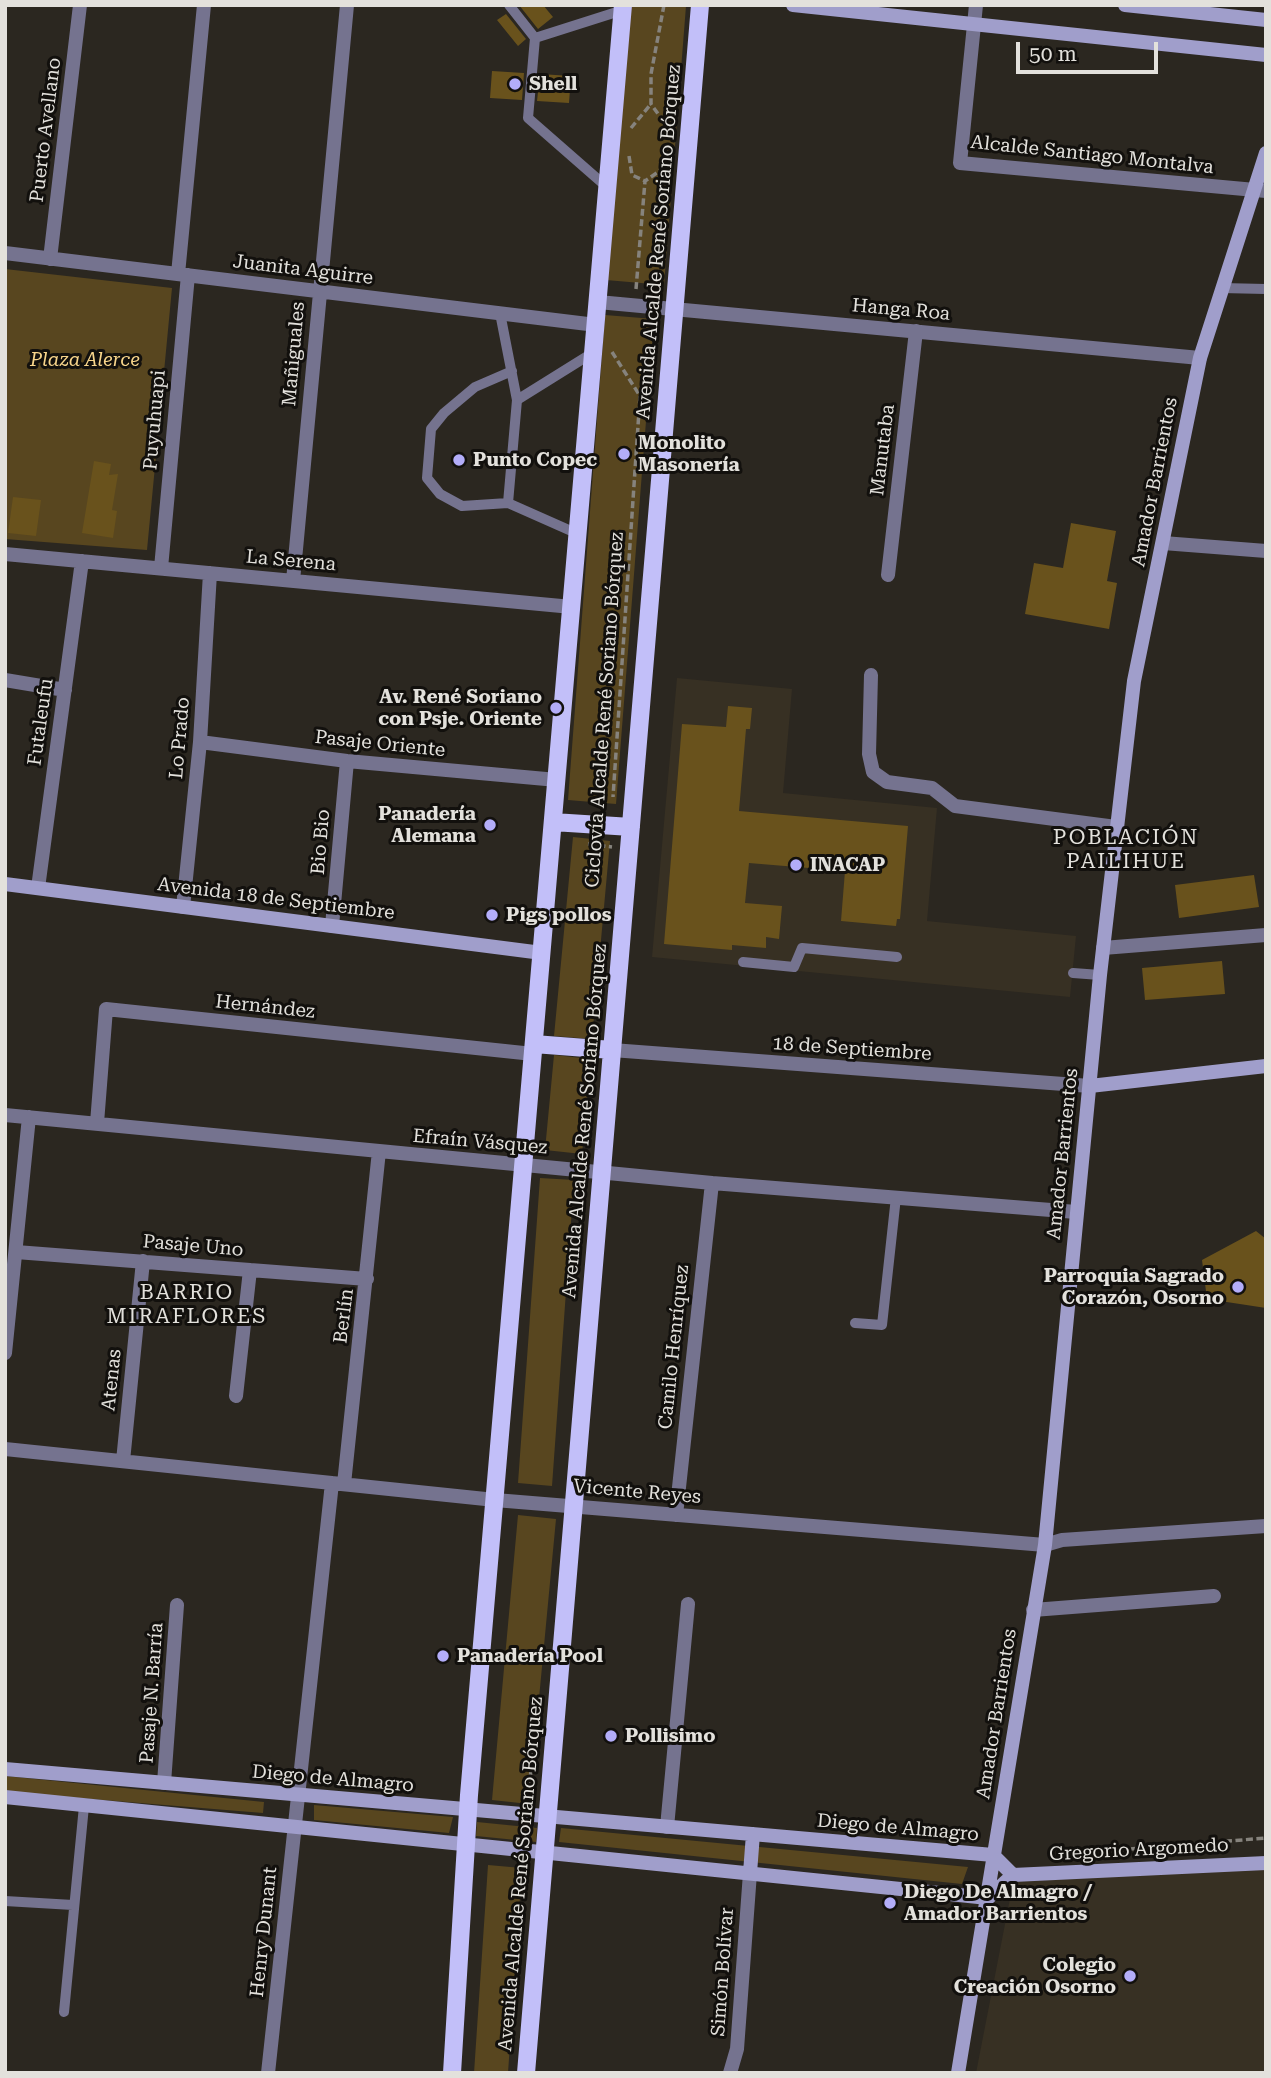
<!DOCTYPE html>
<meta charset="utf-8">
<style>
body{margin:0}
#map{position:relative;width:1271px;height:2078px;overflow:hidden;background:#2b2720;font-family:"Roboto Serif",serif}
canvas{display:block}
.frame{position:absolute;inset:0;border:7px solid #e3e1dc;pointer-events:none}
.scale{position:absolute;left:1016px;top:42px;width:142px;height:32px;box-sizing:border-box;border:4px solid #e3e1dc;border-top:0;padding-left:9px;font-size:21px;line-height:24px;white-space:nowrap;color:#e3e1dc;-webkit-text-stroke:5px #12100d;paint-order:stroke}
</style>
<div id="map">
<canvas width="1271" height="2078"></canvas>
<div class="frame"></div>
<div class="scale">50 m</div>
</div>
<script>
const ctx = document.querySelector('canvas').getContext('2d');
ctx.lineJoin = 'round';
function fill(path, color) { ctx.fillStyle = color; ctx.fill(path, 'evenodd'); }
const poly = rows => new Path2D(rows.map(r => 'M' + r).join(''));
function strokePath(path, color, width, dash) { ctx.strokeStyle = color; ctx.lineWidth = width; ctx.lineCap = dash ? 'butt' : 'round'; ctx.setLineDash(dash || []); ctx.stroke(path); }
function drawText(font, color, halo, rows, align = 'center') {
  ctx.font = font + ' "Roboto Serif",serif'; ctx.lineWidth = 6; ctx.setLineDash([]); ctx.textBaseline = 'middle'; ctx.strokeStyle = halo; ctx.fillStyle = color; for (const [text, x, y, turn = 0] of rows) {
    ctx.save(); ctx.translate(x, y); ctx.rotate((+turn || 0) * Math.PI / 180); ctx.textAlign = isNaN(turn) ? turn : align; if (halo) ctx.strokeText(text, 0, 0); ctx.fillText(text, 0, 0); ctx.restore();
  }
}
const built = poly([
 [677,678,792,689,783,793,937,808,927,921,1076,936,1070,997,652,957],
 [1266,1864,1266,2073,976,2073,1014,1878]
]);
const green = poly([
 [629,5,686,6,664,285,606,280],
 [5,269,172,288,147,550,5,539],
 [605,315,654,319,616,804,568,800],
 [573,837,610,841,592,1039,554,1036],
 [554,1055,591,1059,582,1154,545,1150],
 [540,1178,574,1180,552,1486,518,1483],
 [518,1515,556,1519,529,1804,492,1800],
 [5,1776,264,1802,263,1813,5,1792],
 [314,1805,453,1817,449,1833,314,1820],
 [477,1822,537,1828,536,1842,476,1836],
 [561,1828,968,1867,962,1884,559,1842],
 [488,1865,522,1868,508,2073,474,2073]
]);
const building = poly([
 [519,5,543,5,553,17,538,29],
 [506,14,526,39,518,46,497,20],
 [492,71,524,73,522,100,490,98],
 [540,74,571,76,569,103,537,101],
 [94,461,111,464,109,475,118,474,112,510,117,511,113,538,82,533],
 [13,497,41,500,36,536,8,533],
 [1071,523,1116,531,1107,581,1117,583,1109,629,1025,614,1034,563,1063,568],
 [728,706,752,708,750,729,746,729,739,811,908,826,900,919,897,919,896,926,841,921,845,871,749,863,745,903,782,906,779,939,766,937,766,948,732,945,732,950,664,944,682,724,726,727],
 [1254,875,1259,907,1179,918,1175,885],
 [1222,961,1225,994,1145,1000,1142,968],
 [1256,1231,1266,1239,1266,1308,1207,1299,1202,1260]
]);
const path = poly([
 [664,5,651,74,651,104,671,132],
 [631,128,651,104],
 [629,156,632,175,645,181],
 [636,289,645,181,661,170,668,157],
 [612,352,640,396,613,797],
 [588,844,612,847],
 [528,1798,534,1743],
 [1068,1854,1266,1838]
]);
const lane = poly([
 [509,5,535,38],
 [608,188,528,118,535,38,623,10],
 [1221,288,1266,289],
 [500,313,517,400,508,503,578,534],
 [517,400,594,352],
 [508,503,462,506,440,494,427,478,431,429,444,413,475,387,512,371],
 [743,962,794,967,802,948,897,957],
 [1073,973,1100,975],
 [855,1323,882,1325,896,1197],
 [5,1901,73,1905],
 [64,2012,84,1806]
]);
const street = poly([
 [976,5,960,163,1266,191],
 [5,253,596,325],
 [50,259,80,5],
 [178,274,204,5],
 [598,302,1200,358],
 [1163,543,1266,551],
 [5,554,572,607],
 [161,568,188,275],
 [888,575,916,331],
 [293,581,347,5],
 [871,675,869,754,873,772,887,782,932,788,955,806,1116,827],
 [5,680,65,690],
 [200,742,347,761,557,780],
 [38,888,82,561],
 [183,907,200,742,210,573],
 [332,926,347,761],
 [1103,948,1266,935],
 [612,1050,1090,1086],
 [5,1115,712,1183,1076,1212],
 [97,1123,106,1009,533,1054],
 [16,1252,367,1279],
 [5,1353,29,1117],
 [236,1396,250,1270],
 [5,1449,495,1500,1045,1545,1062,1540,1266,1526],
 [123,1461,143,1261],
 [344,1484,379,1151],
 [676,1515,712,1183],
 [1033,1610,1214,1596],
 [164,1783,177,1605],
 [667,1827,688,1604],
 [268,2073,332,1483],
 [730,2073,737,2049,750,1873]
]);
const secondary = poly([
 [793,5,1266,55],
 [1125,5,1266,20],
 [5,884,542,953],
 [1090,1086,1266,1066],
 [5,1769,993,1855,1013,1875],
 [5,1797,988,1898,1013,1875],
 [750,1873,753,1834],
 [1013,1875,1266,1863],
 [958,2073,1045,1545,1100,975,1134,681,1200,358,1266,153]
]);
const primary = poly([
 [553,822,631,827],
 [534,1044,612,1050],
 [452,2073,469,1795,623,5],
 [526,2073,700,5]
]);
const markers = [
 [515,84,7,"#b3adf9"],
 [624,454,7,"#b3adf9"],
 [459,460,7,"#b3adf9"],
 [556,708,7,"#b3adf9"],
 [490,825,7,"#b3adf9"],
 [796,865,7,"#b3adf9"],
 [492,915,7,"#b3adf9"],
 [1238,1287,7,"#b3adf9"],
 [443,1656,7,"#b3adf9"],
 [611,1736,7,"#b3adf9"],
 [890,1903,7,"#b3adf9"],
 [1130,1976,7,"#b3adf9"]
];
const poiNames = [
 ["Shell",529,84],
 ["Monolito",638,443],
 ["Masonería",638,465],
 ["Punto Copec",473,460],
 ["Av. René Soriano",542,697,"right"],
 ["con Psje. Oriente",542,719,"right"],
 ["Panadería",476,814,"right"],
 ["Alemana",476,836,"right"],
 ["INACAP",810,865],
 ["Pigs pollos",506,915],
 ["Parroquia Sagrado",1224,1276,"right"],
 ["Corazón, Osorno",1224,1298,"right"],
 ["Panadería Pool",457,1656],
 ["Pollisimo",625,1736],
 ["Diego De Almagro /",904,1892],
 ["Amador Barrientos",904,1914],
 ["Colegio",1116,1965,"right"],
 ["Creación Osorno",1116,1987,"right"]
];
const streetNames = [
 ["Puerto Avellano",46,130,-83],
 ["Alcalde Santiago Montalva",1092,155,6],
 ["Avenida Alcalde René Soriano Bórquez",659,242,-85],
 ["Juanita Aguirre",303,270,7],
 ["Hanga Roa",901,310,5],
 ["Mañiguales",294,354,-85],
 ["Puyuhuapi",155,420,-85],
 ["Manutaba",883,450,-83],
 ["Amador Barrientos",1155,482,-79],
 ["La Serena",291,561,5],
 ["Ciclovía Alcalde René Soriano Bórquez",605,710,-86],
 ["Futaleufu",41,722,-82],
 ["Lo Prado",180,738,-85],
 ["Pasaje Oriente",380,744,6],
 ["Bio Bio",321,842,-85],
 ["Avenida 18 de Septiembre",276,899,7],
 ["Hernández",265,1007,6],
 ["18 de Septiembre",852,1049,4],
 ["Avenida Alcalde René Soriano Bórquez",585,1121,-85],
 ["Efraín Vásquez",480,1142,5],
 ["Amador Barrientos",1063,1154,-84],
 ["Pasaje Uno",193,1246,5],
 ["Berlín",344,1316,-83],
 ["Camilo Henríquez",674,1347,-84],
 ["Atenas",112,1380,-84],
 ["Vicente Reyes",637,1492,5],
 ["Pasaje N. Barría",152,1693,-86],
 ["Amador Barrientos",997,1714,-81],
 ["Diego de Almagro",333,1779,5],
 ["Diego de Almagro",898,1828,5],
 ["Gregorio Argomedo",1139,1850,-3],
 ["Avenida Alcalde René Soriano Bórquez",521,1874,-85],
 ["Henry Dunant",264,1932,-84],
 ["Simón Bolívar",723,1972,-86]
];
const parkNames = [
 ["Plaza Alerce",85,360]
];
const neighbourhoodNames = [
 ["POBLACIÓN",1126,838],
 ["PAILIHUE",1126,862],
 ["BARRIO",187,1293],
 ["MIRAFLORES",187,1317]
];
fill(built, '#373023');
fill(green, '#58461f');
fill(building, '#69521c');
strokePath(path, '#86837d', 3.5, [7, 3.5]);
strokePath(lane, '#75738f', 10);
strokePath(street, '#75738f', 14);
strokePath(secondary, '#a09ecb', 14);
strokePath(primary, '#c2bff9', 18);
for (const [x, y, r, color] of markers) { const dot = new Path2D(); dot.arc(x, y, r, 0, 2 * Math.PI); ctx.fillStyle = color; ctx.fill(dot); strokePath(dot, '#12100d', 2.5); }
drawText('bold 19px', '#e3e1dc', '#12100d', poiNames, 'left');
drawText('19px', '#e3e1dc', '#12100d', streetNames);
drawText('italic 19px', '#f8d58b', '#12100d', parkNames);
ctx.letterSpacing = '2px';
drawText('21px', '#e3e1dc', '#12100d', neighbourhoodNames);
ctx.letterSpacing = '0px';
</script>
